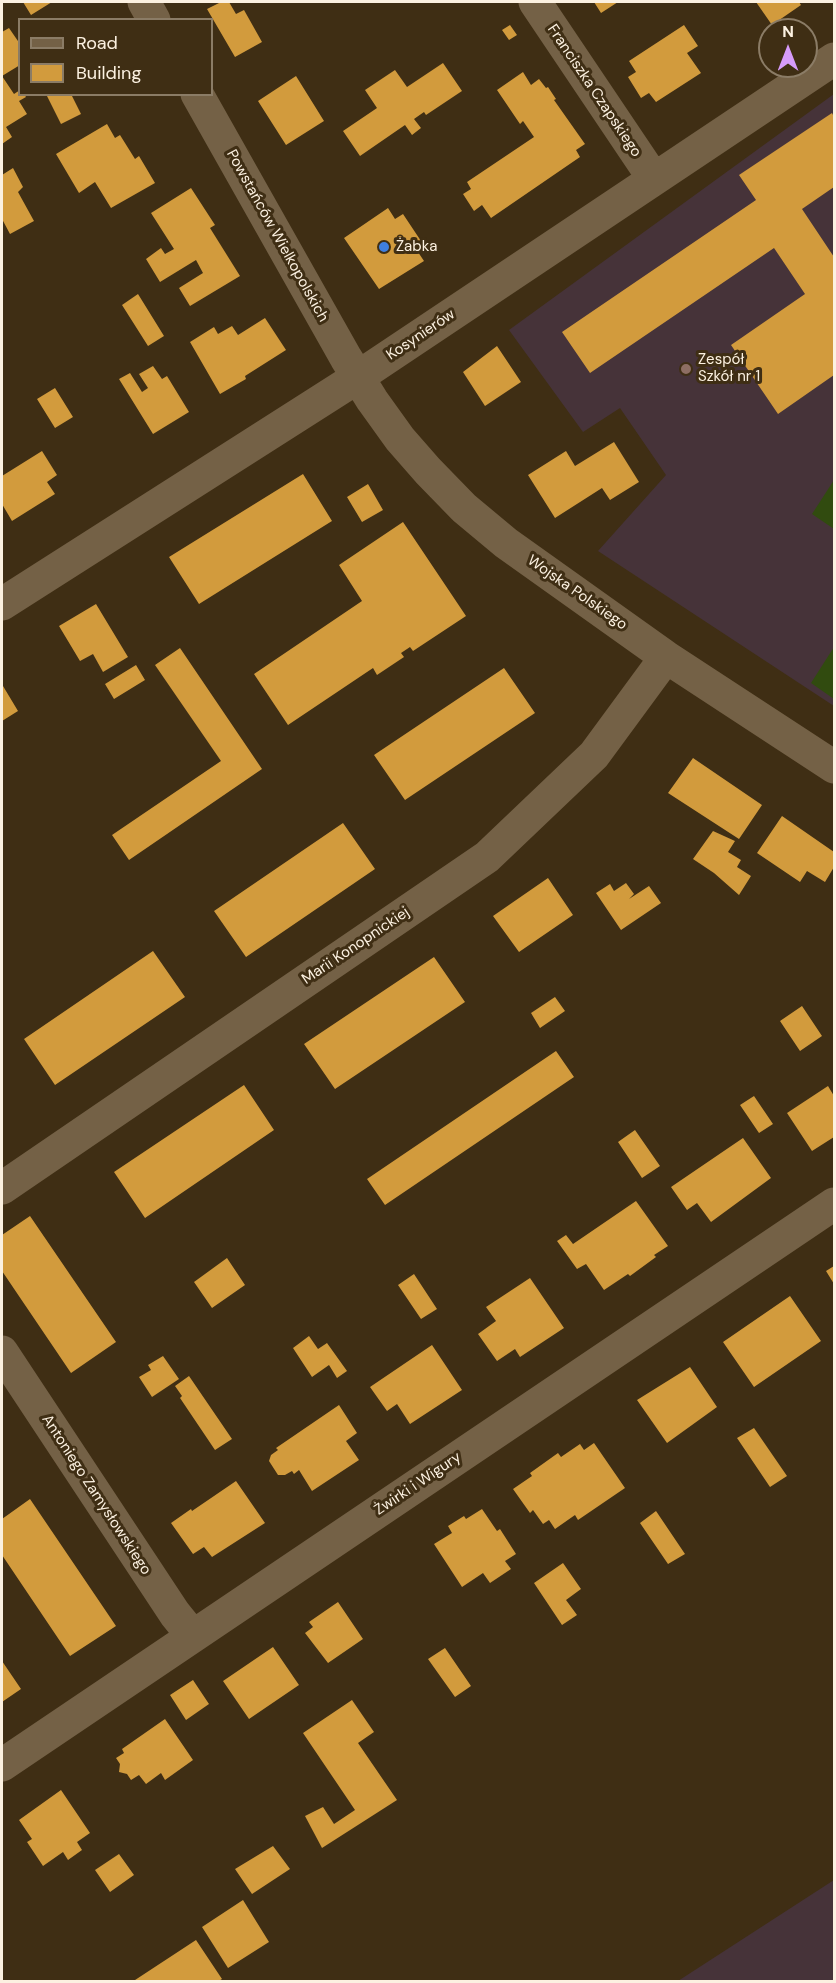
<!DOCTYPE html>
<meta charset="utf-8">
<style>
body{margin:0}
#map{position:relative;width:836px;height:1983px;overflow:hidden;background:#3f2e14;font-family:"DM Sans",sans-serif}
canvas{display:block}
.frame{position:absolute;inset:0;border:3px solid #fcf1e1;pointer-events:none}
.legend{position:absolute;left:18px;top:18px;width:195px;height:78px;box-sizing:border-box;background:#3f2e14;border:2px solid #8b7c66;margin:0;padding:8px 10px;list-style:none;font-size:18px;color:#fcf1e1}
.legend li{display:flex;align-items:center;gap:12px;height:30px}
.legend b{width:30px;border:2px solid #8b7c66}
.north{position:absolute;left:758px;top:18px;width:60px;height:60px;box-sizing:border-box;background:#3f2e14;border:2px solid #8b7c66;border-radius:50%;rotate:0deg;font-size:16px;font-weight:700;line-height:24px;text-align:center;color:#fcf1e1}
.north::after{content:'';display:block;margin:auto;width:21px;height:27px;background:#d69bfa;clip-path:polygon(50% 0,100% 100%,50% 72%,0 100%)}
</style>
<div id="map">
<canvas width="836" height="1983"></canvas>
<div class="frame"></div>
<ul class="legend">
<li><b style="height:8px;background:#746146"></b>Road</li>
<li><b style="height:16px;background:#d29b3d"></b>Building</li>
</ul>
<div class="north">N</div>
</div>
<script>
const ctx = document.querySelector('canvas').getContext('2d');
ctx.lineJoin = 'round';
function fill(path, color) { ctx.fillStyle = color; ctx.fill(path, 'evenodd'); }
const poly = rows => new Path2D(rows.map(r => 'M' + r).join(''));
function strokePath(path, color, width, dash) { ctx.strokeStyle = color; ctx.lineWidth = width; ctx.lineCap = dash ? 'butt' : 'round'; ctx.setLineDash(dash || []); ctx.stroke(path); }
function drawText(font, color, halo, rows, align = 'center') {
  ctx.font = font + ' "DM Sans",sans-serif'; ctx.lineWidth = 6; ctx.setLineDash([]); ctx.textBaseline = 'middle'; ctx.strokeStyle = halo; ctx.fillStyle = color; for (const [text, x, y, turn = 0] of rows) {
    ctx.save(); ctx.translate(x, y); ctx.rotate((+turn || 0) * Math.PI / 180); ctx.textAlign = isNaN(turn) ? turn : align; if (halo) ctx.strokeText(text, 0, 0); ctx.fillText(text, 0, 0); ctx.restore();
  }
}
const education = poly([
 [834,94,834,706,598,551,666,475,620,408,583,432,509,330],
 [834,1880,834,1981,678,1981]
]);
const green = poly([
 [834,480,834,529,812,514],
 [834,647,834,699,811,683]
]);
const building = poly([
 [23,2,52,2,31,15],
 [221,2,229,2,236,14,244,10,262,42,235,57,207,9],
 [594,2,618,2,601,13],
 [756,2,799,2,801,5,772,25],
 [510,25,517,35,509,40,502,30],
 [684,25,698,46,687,53,701,73,656,102,649,93,641,98,628,77,636,72,629,61],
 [9,28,20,44,20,65,2,76,14,94,20,90,20,94,24,94,26,97,19,101,27,114,6,127,12,137,2,144,2,32],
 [443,63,462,91,426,115,424,112,414,119,421,128,412,135,405,125,360,156,343,131,377,108,365,90,395,70,407,87],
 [523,72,531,85,539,79,546,88,548,87,556,99,554,100,585,144,576,150,580,157,491,218,482,205,474,211,463,194,471,189,467,182,534,137,523,121,520,124,497,90],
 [296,76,324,121,286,145,258,101],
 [46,94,71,94,81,114,61,124],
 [832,113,834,117,834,187,802,209,834,257,834,375,778,414,731,345,805,294,774,248,590,373,562,332,756,200,739,175],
 [107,124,115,138,120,135,135,159,139,156,155,183,111,208,95,182,79,193,56,154],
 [13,168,23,187,18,192,34,221,10,234,2,219,2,175],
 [191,188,215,225,210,228,240,276,190,306,179,288,203,273,196,260,160,282,146,259,161,248,165,254,174,249,151,213],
 [388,208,395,219,403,214,421,241,414,246,424,261,379,289,344,238],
 [138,294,164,336,148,346,122,305],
 [265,318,286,350,245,376,246,379,220,394,190,342,214,327,218,334,232,326,238,335],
 [497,346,521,382,485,406,463,372],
 [153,366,162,379,167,376,189,412,153,434,119,379,130,373,142,392,148,388,139,374],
 [55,388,73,417,55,428,37,399],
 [614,442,639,482,610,500,602,488,555,518,528,475,566,451,575,466],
 [42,451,57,475,47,482,55,494,12,521,2,504,2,476],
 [303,474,332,521,199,604,169,557],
 [368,484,383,510,362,522,347,497],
 [403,522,466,616,413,651,410,647,401,653,404,657,377,675,373,668,288,725,254,674,362,601,339,565],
 [96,604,128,657,103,672,93,654,80,661,59,626],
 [180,648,262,769,129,860,112,835,221,761,155,665],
 [136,665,145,680,114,699,105,684],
 [504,668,535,713,405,800,374,755],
 [3,686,18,711,2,721,2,687],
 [693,758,762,805,739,839,668,793],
 [782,816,834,852,834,867,825,882,807,871,800,882,757,853],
 [343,823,375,869,246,957,214,911],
 [713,831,735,841,728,852,741,860,737,867,751,876,739,895,714,873,693,859],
 [548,878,573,915,519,952,493,916],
 [626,883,634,894,629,899,649,886,661,903,621,930,596,893,610,884,614,891],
 [153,951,185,997,55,1085,24,1039],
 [434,957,465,1002,335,1089,304,1044],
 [555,997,565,1011,540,1028,531,1013],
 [802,1006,822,1036,800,1051,780,1021],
 [556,1051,574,1077,385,1205,367,1179],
 [244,1085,274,1130,145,1218,114,1172],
 [828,1086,834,1096,834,1137,812,1151,787,1113],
 [754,1096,773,1124,759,1133,740,1105],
 [635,1130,660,1166,642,1178,618,1142],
 [743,1138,771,1178,711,1222,697,1203,687,1210,671,1187],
 [636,1201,668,1246,654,1255,656,1257,630,1276,628,1274,604,1290,586,1264,577,1269,557,1241,566,1235,573,1244],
 [30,1216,116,1342,71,1373,2,1271,2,1235],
 [227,1258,245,1285,212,1308,194,1282],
 [834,1266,834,1284,826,1271],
 [414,1274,437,1309,421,1319,398,1285],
 [530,1278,564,1328,520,1357,515,1349,497,1361,478,1334,496,1321,486,1307],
 [790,1296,821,1341,754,1387,723,1342],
 [309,1336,318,1349,327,1343,347,1371,337,1378,329,1365,312,1377,293,1348],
 [432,1345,462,1390,410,1424,397,1404,387,1411,370,1387],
 [163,1356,179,1379,152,1397,139,1377,151,1370,148,1365],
 [690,1367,717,1407,667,1443,637,1400],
 [189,1376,232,1439,215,1450,180,1398,182,1396,175,1386],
 [339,1405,357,1433,346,1441,359,1460,312,1491,299,1470,294,1474,292,1471,285,1475,278,1475,269,1461,271,1455,278,1450,276,1448],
 [754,1428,787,1476,770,1487,737,1438],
 [594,1443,625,1488,578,1520,575,1515,555,1529,549,1520,543,1524,533,1510,530,1513,513,1489,532,1476,530,1473,558,1453,561,1457,580,1444,584,1450],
 [236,1481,265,1523,212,1557,204,1547,193,1554,171,1523,191,1509,192,1511],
 [30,1499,116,1626,70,1656,2,1555,2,1519],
 [482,1509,497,1531,500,1529,516,1554,505,1561,511,1569,490,1583,483,1573,462,1587,434,1544,452,1533,448,1526,464,1516,466,1519],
 [656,1511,685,1554,668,1564,640,1523],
 [563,1563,581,1589,566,1600,577,1615,562,1625,534,1583],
 [338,1602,363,1639,328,1663,305,1633,313,1627,309,1622],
 [273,1647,299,1685,249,1719,223,1681],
 [445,1648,471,1686,455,1697,428,1659],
 [2,1661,21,1689,2,1702],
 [193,1680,209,1704,186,1720,170,1695],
 [352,1700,374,1732,358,1743,397,1800,322,1848,305,1816,323,1807,334,1824,355,1810,303,1733],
 [165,1719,193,1760,165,1780,161,1773,146,1784,139,1775,131,1780,127,1774,119,1772,120,1764,116,1758,124,1753,122,1749],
 [61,1790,90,1833,77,1842,82,1850,68,1860,63,1852,43,1866,27,1842,32,1839,19,1820],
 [273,1846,290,1869,252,1894,235,1869],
 [119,1854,134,1875,110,1892,95,1870],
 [243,1900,269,1942,228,1968,202,1927],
 [196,1940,222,1979,217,1982,132,1982]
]);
const minor = poly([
 [144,2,154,20],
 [535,2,654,179],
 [197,94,346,358,372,400,400,439,428,471,464,508,506,543,666,657,834,767],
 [2,604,358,377,834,59],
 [2,1188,487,857,594,755,666,657],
 [2,1352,175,1614,192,1635],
 [2,1765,834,1204]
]);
const markers = [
 [384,247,6,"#3f7fe0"],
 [686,369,6,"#8d6e63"]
];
const streetNames = [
 ["Franciszka Czapskiego",594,91,56],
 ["Powstańców Wielkopolskich",277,236,61],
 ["Kosynierów",421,335,-34],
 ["Wojska Polskiego",577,593,35],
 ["Marii Konopnickiej",356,946,-34],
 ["Żwirki i Wigury",418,1484,-34],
 ["Antoniego Zamysłowskiego",96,1495,57]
];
const poiNames = [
 ["Żabka",396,247],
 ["Zespół",698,360],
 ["Szkół nr 1",698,377]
];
fill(education, '#463339');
fill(green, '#314b0f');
fill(building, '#d29b3d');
strokePath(minor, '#746146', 33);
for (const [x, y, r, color] of markers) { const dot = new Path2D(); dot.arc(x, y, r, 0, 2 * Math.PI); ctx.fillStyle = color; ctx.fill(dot); strokePath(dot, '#3f2e14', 2); }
drawText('15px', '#fcf1e1', '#3f2e14', streetNames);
drawText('15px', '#fcf1e1', '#3f2e14', poiNames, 'left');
</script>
